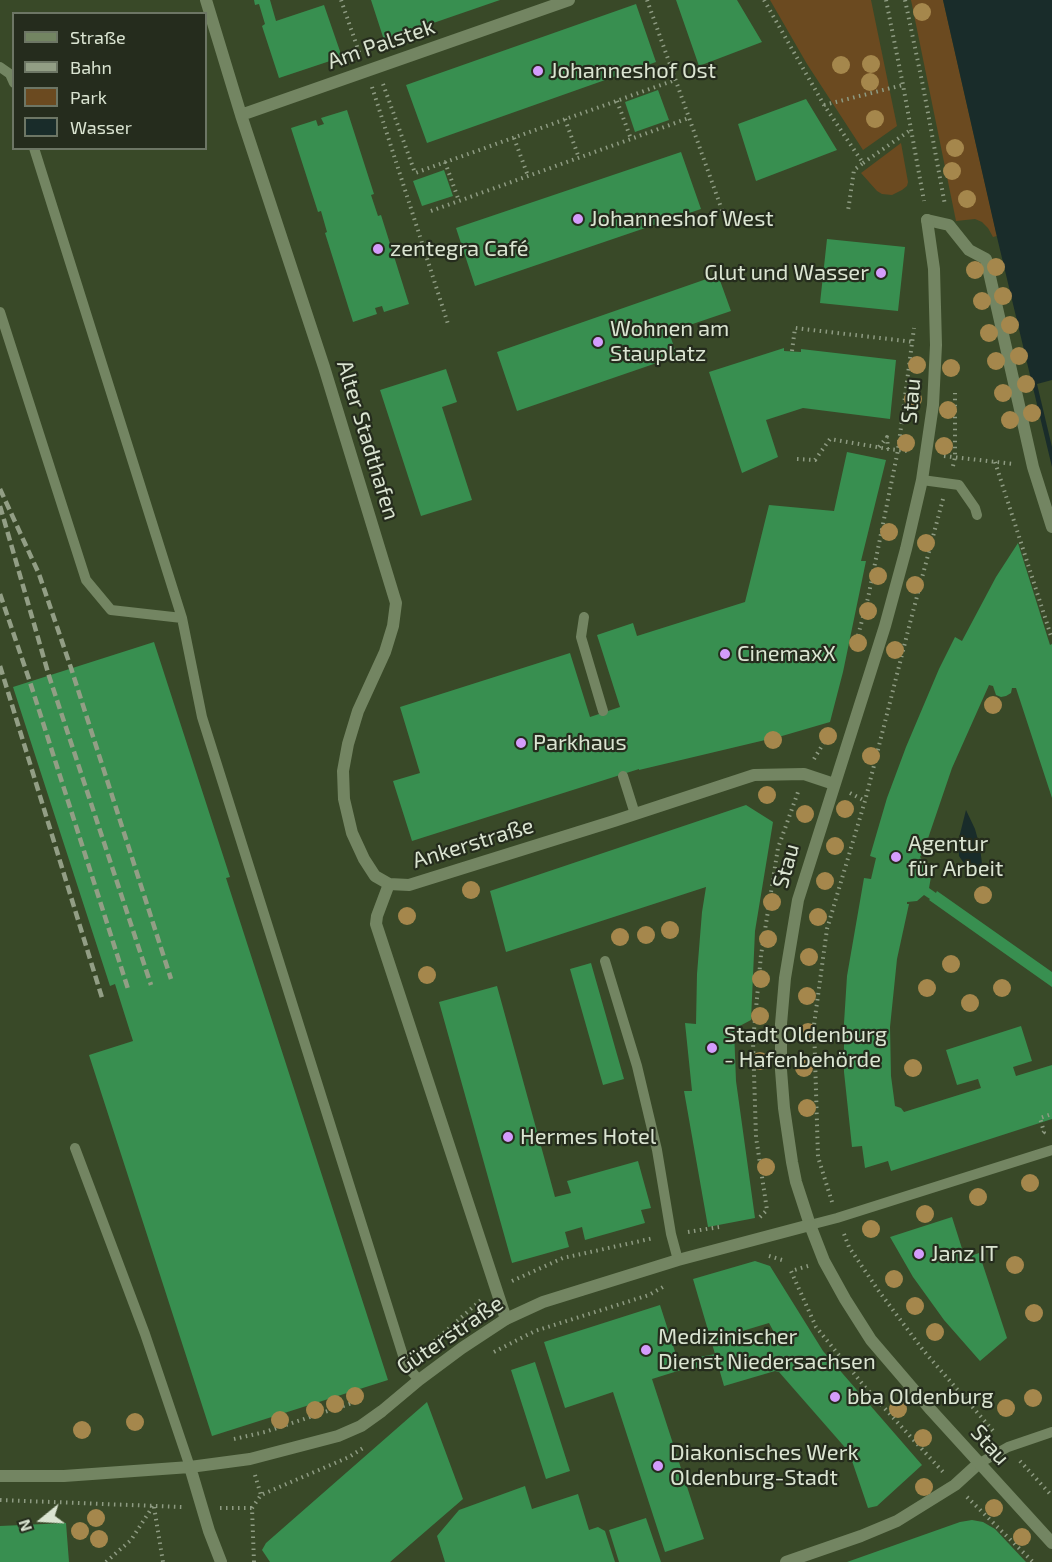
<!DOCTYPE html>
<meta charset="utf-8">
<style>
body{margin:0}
#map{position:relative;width:1052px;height:1562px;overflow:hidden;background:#394928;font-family:"Exo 2",sans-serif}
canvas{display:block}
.legend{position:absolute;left:12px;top:12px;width:195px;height:138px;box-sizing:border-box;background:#252c1d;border:2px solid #6d7665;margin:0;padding:8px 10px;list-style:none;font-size:18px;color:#dae4d1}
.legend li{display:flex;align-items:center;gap:12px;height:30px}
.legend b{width:30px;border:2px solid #6d7665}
.north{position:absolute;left:12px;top:1490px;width:60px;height:60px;-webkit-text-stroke:4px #252c1d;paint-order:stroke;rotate:252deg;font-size:16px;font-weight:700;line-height:24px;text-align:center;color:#dae4d1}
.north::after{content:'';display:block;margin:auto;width:21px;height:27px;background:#dae4d1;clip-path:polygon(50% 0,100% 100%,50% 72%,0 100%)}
</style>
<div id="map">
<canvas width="1052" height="1562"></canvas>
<ul class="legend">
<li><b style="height:8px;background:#738562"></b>Straße</li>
<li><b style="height:8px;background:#929e85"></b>Bahn</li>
<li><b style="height:16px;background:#6b4a20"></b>Park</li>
<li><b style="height:16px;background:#192c2a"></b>Wasser</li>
</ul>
<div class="north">N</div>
</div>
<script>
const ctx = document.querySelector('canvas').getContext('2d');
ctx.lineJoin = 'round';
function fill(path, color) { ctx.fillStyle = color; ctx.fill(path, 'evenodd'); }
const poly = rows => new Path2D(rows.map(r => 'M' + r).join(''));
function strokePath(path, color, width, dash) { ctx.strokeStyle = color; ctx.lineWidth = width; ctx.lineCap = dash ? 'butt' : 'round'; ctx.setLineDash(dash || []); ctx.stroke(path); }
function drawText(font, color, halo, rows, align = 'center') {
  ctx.font = font + ' "Exo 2",sans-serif'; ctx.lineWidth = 4.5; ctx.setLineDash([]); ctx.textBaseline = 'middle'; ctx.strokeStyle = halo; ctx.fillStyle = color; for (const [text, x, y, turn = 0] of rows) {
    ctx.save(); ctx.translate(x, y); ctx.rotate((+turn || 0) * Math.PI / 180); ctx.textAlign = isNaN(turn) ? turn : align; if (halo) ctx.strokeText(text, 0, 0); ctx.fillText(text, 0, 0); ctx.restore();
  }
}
const green = poly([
 [770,0,871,0,897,126,863,150,807,64],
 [911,0,943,0,997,236,993,237,988,228,982,222,975,219,956,221],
 [901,143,908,182,907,186,902,190,892,195,882,194,877,191,861,173]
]);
const water = poly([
 [943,0,1052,0,1052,467,996,233],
 [966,810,975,829,980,847,982,864,982,872,974,866,968,866,963,862,959,856,958,842]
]);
const pier = poly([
 [1052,380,1052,447,1037,384]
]);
const building = poly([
 [254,0,270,0,276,21,324,5,342,57,279,78,262,26,265,24,259,4,255,5],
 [371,0,500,0,384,40],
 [676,0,737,0,762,42,699,66],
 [636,4,656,62,427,143,406,85],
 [658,90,669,120,635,132,625,102],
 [806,99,837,150,756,181,738,124],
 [347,110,374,194,371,195,378,216,381,215,409,304,384,312,382,306,375,308,377,314,353,322,325,233,327,232,321,211,318,212,291,128,316,120,318,126,324,124,321,118],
 [681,152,701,209,475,286,456,228],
 [444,170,453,196,422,206,413,181],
 [827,239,905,247,898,311,820,303],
 [718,275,731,311,669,332,677,356,517,411,497,352],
 [784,348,784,351,801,352,801,349,896,360,890,419,803,408,766,420,778,457,742,473,709,372],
 [446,369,457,402,442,407,472,500,421,516,380,390],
 [847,452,886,460,861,561,866,561,843,672,830,722,782,736,639,770,639,769,412,841,393,781,420,773,400,707,570,653,590,717,620,707,597,635,633,623,637,636,745,602,769,505,834,511],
 [1018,543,1050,645,1052,644,1052,798,1016,688,1012,688,1011,693,1006,696,1001,697,996,695,993,686,989,685,952,768,922,856,921,855,920,857,928,867,931,877,929,888,936,893,937,891,1052,972,1052,987,929,900,930,899,924,895,917,901,907,902,907,904,909,904,897,959,890,1027,891,1076,895,1106,901,1108,904,1112,981,1088,978,1079,957,1085,946,1050,1021,1026,1032,1061,1013,1067,1016,1076,1052,1065,1052,1119,891,1171,888,1161,865,1168,862,1146,852,1147,844,1072,844,1023,847,976,864,878,871,879,876,858,870,856,887,798,906,747,939,669,955,637,962,641,996,577],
 [154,642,230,877,226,878,388,1380,212,1436,89,1055,133,1041,115,984,110,986,13,687],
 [746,805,773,822,755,931,751,1020,734,1029,736,1081,755,1218,708,1227,684,1091,692,1091,685,1023,696,1024,697,974,702,912,706,887,506,952,490,891],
 [591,963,624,1079,603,1085,570,969],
 [497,986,555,1197,571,1193,567,1181,638,1161,651,1208,641,1210,645,1223,585,1240,582,1227,565,1232,569,1247,512,1263,439,1002],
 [952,1217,965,1258,979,1253,1007,1338,980,1361,944,1320,913,1277,890,1237],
 [755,1261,770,1266,823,1351,922,1465,877,1506,868,1508,849,1452,779,1372,775,1371,724,1386,718,1365,681,1370,652,1379,704,1539,665,1552,613,1392,565,1408,544,1342,660,1305,678,1361,715,1354,693,1279],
 [769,1323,776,1336,742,1346,739,1332],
 [535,1362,570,1471,546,1479,511,1370],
 [427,1402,463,1499,390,1562,270,1562,262,1550,266,1543],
 [525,1486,532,1509,578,1494,589,1530,598,1527,605,1531,615,1562,445,1562,437,1536,459,1510],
 [646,1518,661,1562,619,1562,609,1530],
 [972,1520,983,1522,995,1529,1026,1562,847,1562,960,1522],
 [66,1523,69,1562,0,1562,0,1526]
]);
const path = poly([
 [341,0,360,55],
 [647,0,728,227],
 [764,0,824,105,863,163,854,170,848,211],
 [886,0,903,85,924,201],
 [905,0,923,86,945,205],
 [383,84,415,173,675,80],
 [372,87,448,324],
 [617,101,631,139],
 [824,105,903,85],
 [565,119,579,158],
 [514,138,528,176],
 [445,162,459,201],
 [863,163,912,129],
 [431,211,689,118],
 [792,351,795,328,914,342],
 [879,447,887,437,888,449],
 [944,456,1014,464],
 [797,459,815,460,830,439,888,449,907,451],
 [995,462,1052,639],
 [953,466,955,457,955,393],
 [855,647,868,598,898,450,914,328],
 [814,759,829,734],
 [850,793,865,801],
 [1043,1133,1044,1132,1040,1118,1052,1114],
 [832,1202,818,1157,814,1025,827,929,865,801,911,619,943,499],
 [760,1217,767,1210,756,1137,753,1041,761,955,778,848,798,792],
 [688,1232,719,1227],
 [844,1234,849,1247,878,1290,923,1350,995,1433],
 [769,1256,782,1260],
 [808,1266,791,1271,816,1327,865,1387,943,1472],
 [512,1281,563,1258,654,1238],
 [430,1345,481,1300],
 [494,1352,535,1331,649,1295,663,1287],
 [234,1439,265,1432,361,1400],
 [1020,1461,1052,1496],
 [255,1475,261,1495],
 [967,1497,1033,1562],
 [0,1500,182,1507],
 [154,1507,163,1562],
 [220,1508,252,1508],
 [106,1562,131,1540,153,1506],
 [254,1562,252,1508,261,1495,349,1457,363,1448]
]);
const service = poly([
 [0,67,10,74,14,83],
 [34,148,182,618,202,717,406,1365,419,1380],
 [0,312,86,580,111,610,182,618],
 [922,480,959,485,975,508,977,515],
 [584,617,581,637,603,711],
 [623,776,635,814],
 [605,961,637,1066,657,1150,671,1234,678,1260],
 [75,1148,145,1334,190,1467],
 [810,1225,837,1218,1052,1150],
 [978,1464,1008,1447,1052,1432]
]);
const pedestrian = poly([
 [927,220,949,225,969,250,986,259,1033,467,1052,527]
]);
const minor = poly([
 [206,0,241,115,324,367,396,603,393,626,385,652,358,711,348,744,343,771,344,799,352,833,364,859,375,876,389,884,409,885,614,821,754,775,804,774,834,784],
 [241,115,569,0],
 [389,884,377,916,376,924,506,1319],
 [810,1225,796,1182,792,1162,784,1108,781,1070,781,1024,785,978,798,900,885,626,906,549,922,480,933,405,936,345,934,269,927,220],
 [786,1562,861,1536,897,1521,955,1485,978,1464]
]);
const tertiary = poly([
 [190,1467,209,1531,221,1562],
 [0,1476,64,1476,190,1467,250,1459,338,1436,361,1426,382,1411,419,1380,462,1348,506,1319,543,1302,678,1260,810,1225,824,1261,845,1299,871,1340,931,1410,1052,1543]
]);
const rail = poly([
 [0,489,39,574,71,668,171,979],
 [0,506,49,676,151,985],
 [0,594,30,682,129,992],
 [0,666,103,1001]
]);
const trees = [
 [922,12],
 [871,64],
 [841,65],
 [870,82],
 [875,119],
 [955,148],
 [952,171],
 [967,199],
 [996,267],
 [975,270],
 [1003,296],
 [982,301],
 [1010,325],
 [989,333],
 [1019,356],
 [996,361],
 [917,365],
 [951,368],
 [1026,384],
 [1003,393],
 [913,399],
 [948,410],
 [1032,413],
 [1010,420],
 [906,443],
 [944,446],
 [889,532],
 [926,543],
 [878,576],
 [915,585],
 [868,611],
 [858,643],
 [895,650],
 [993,705],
 [828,736],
 [773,740],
 [871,756],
 [767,795],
 [845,809],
 [805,814],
 [835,846],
 [825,881],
 [471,890],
 [983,895],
 [772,902],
 [407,916],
 [818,917],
 [670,930],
 [646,935],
 [620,937],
 [768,939],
 [809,957],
 [951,964],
 [427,975],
 [761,979],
 [927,988],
 [1002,988],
 [807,996],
 [970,1003],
 [760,1016],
 [808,1032],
 [760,1061],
 [804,1068],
 [913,1068],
 [807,1108],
 [766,1167],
 [1030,1183],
 [978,1197],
 [925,1214],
 [871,1229],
 [1015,1265],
 [894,1279],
 [915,1306],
 [1034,1313],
 [935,1332],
 [355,1396],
 [1033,1398],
 [335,1404],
 [1006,1408],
 [898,1409],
 [315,1410],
 [280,1420],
 [135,1422],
 [82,1430],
 [923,1438],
 [924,1487],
 [994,1508],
 [96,1518],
 [80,1531],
 [1022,1537],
 [99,1539]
];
const markers = [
 [538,71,6,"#d49cfc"],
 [578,219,6,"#d49cfc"],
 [378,249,6,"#d49cfc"],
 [881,273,6,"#d49cfc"],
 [598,342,6,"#d49cfc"],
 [725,654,6,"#d49cfc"],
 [521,743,6,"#d49cfc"],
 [896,857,6,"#d49cfc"],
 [712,1048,6,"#d49cfc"],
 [508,1137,6,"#d49cfc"],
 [919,1254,6,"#d49cfc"],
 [646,1350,6,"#d49cfc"],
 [835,1397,6,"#d49cfc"],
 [658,1466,6,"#d49cfc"]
];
const streetNames = [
 ["Am Palstek",381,44,-19],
 ["Stau",911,401,-85],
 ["Alter Stadthafen",368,440,73],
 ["Ankerstraße",473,843,-17],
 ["Stau",786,866,-74],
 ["Güterstraße",450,1335,-34],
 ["Stau",990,1445,48]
];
const poiNames = [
 ["Johanneshof Ost",550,71],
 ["Johanneshof West",590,219],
 ["zentegra Café",390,249],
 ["Glut und Wasser",869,273,"right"],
 ["Wohnen am",610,329],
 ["Stauplatz",610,354],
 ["CinemaxX",737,654],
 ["Parkhaus",533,743],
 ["Agentur",908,844],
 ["für Arbeit",908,869],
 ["Stadt Oldenburg",724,1035],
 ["- Hafenbehörde",724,1060],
 ["Hermes Hotel",520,1137],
 ["Janz IT",931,1254],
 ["Medizinischer",658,1337],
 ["Dienst Niedersachsen",658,1362],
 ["bba Oldenburg",847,1397],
 ["Diakonisches Werk",670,1453],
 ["Oldenburg-Stadt",670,1478]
];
fill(green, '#6b4a20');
fill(water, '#192c2a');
fill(pier, '#394928');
fill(building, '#388f50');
strokePath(path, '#8e9b82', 4, [1.5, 4.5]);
strokePath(service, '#738562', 10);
strokePath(pedestrian, '#738562', 12);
strokePath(minor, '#738562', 12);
strokePath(tertiary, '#738562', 12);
strokePath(rail, '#929e85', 4.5, [9, 4.5]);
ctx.fillStyle = '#a5874c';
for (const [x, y] of trees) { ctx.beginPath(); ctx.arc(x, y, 9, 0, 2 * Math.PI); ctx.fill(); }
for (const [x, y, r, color] of markers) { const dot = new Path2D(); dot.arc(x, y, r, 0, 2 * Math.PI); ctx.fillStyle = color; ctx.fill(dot); strokePath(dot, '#252c1d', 2); }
drawText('22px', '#dae4d1', '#252c1d', streetNames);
drawText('22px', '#dae4d1', '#252c1d', poiNames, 'left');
</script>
